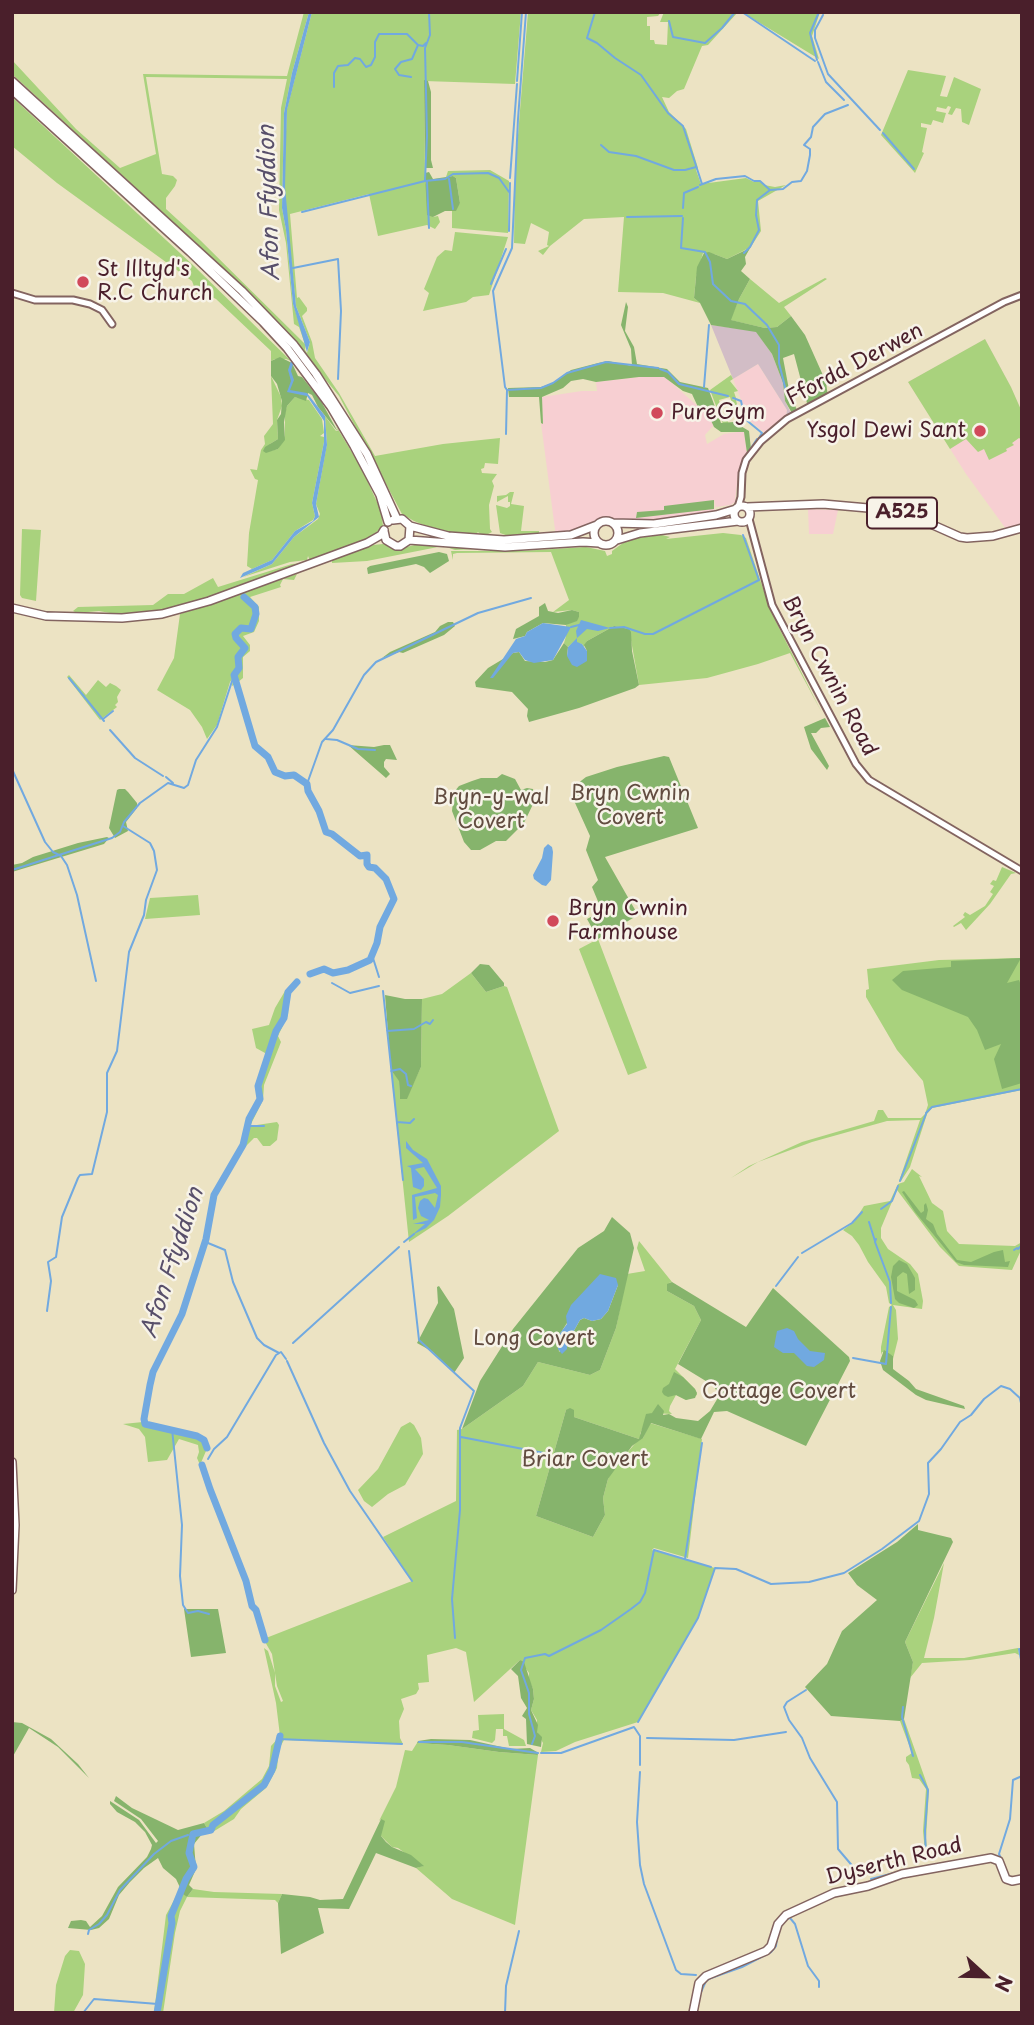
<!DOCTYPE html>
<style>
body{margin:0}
#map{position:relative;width:1034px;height:2025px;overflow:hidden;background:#ece3c3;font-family:"Playpen Sans",sans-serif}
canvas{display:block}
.frame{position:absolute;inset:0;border:14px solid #4a1f2b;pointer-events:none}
.north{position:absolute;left:950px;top:1941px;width:70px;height:70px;-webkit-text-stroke:5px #f7f3e8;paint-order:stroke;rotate:112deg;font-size:19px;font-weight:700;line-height:28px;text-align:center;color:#4a1f2b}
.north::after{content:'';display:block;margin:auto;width:24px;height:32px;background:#4a1f2b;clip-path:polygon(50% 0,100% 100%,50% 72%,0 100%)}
</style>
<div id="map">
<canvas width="1034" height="2025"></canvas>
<div class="frame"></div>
<div class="north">N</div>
</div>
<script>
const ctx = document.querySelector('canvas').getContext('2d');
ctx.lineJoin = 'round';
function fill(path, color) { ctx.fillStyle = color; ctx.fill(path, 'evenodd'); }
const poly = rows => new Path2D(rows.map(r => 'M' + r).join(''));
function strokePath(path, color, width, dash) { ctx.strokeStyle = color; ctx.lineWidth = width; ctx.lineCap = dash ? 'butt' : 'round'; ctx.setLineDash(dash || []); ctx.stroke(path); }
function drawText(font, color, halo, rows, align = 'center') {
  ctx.font = font + ' "Playpen Sans",sans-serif'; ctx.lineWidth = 5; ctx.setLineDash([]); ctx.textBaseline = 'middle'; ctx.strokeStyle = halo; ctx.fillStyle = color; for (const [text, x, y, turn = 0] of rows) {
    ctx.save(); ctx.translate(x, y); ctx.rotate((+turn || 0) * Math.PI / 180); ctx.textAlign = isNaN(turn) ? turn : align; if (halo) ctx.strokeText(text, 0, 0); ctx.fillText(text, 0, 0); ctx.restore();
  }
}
const built = poly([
 [985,339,1011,387,1022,412,1022,523,1006,529,966,474,908,382],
 [758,364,787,410,786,417,766,434,749,420,733,379],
 [664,376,712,419,713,426,705,435,707,444,724,434,744,431,747,453,738,474,735,502,731,505,716,507,714,500,715,511,709,512,709,514,654,524,603,521,596,526,556,537,541,423,543,424,542,397,582,391,597,391,596,382,639,377],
 [808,509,838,510,833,534,809,534]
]);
const industrial = poly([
 [711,325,756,331,772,354,783,383,785,401,791,413,786,417,787,410,758,364,733,379]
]);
const green = poly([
 [304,12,309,12,292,73,284,113,282,208,286,230,293,304,306,343,305,350,307,353,310,342,296,306,285,202,285,154,287,109,312,12,521,12,515,84,424,81,425,180,433,217,438,216,440,222,435,229,427,225,378,236,369,194,290,214,297,298,299,297,307,308,307,311,302,316,312,342,315,358,339,393,375,456,443,444,500,438,498,464,485,463,484,468,481,469,482,473,497,474,492,481,494,486,489,505,490,529,492,532,486,535,481,535,478,532,475,535,436,530,414,521,402,514,339,396,283,328,221,266,12,74,12,60,76,129,120,168,156,154,143,74,287,76],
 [146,77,287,79,281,108,279,210,286,243,294,324,299,327,305,344,200,240,166,209,166,198,175,186,177,180,173,176,162,174],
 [528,12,661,12,658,16,647,17,647,26,650,26,650,40,654,40,655,44,667,45,668,22,660,22,664,12,738,12,708,45,702,46,684,89,677,91,669,98,662,97,669,112,686,129,698,168,696,170,701,184,746,178,754,182,761,181,764,185,775,187,786,185,758,201,761,231,745,256,749,248,727,259,714,254,703,253,696,277,694,298,700,303,663,293,618,292,624,217,584,219,550,246,543,255,538,251,549,246,547,245,549,232,531,223,525,244,514,243,515,172],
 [742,12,820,12,812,36,819,59],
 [908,70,946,76,940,96,947,97,954,77,981,89,969,125,962,122,961,109,956,108,952,115,948,114,951,107,948,106,946,109,937,107,936,111,946,113,943,123,933,120,931,125,921,123,921,127,927,128,922,152,924,153,915,173,881,135],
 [12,97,194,266,291,361,286,359,275,359,271,361,271,351,216,299,210,296,199,300,192,281,57,183,12,146],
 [490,170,509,181,508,233,452,228,452,210,460,203,456,178,453,176,446,177,448,171],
 [455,232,508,237,489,295,473,297,466,302,423,311,429,293,424,289,437,257,445,250,452,251],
 [825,278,827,279,784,307,791,316,777,327,765,328,730,320,739,299,750,279,779,303],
 [985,339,1011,387,1022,412,1022,440,1019,438,1012,443,1014,445,1006,449,1007,451,989,460,984,449,978,452,966,439,950,449,908,382],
 [731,375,733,379,730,381,738,391,734,392,736,398,732,399,736,400,741,421,734,417,736,416,730,397,719,400,724,419,731,419,727,420,729,424,723,424,710,390],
 [271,376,281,397,282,406,277,420,278,439,270,444,270,451,278,449,285,436,285,413,287,406,295,397,309,400,322,419,324,433,320,436,324,437,324,442,312,503,315,516,313,520,295,531,272,560,252,569,247,566,249,533,258,480,255,479,250,469,257,470,261,450,265,444,264,436,273,424],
 [325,416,336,431,338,431,336,426,362,469,381,511,383,526,369,539,310,561,308,556,307,560,290,562,243,577,272,564,294,537,318,519,320,514,316,504,327,444],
 [510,492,514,492,511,504,524,506,521,531,539,531,539,536,511,537,500,533,496,505,507,508,510,506,510,502,508,502,508,496,497,502,497,496,506,495],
 [22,529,41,530,36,601,22,598,20,595],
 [723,533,741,535,746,538,771,612,822,713,790,653,758,664,707,678,639,685,629,629,614,626,587,641,584,647,582,644,577,643,577,639,568,647,564,643,566,636,566,625,579,617,579,612,572,610,553,612,569,600,551,552,457,553,453,554,453,560,451,551,521,551,586,547,605,551,607,556,612,554,612,551,623,543,637,538,662,535,670,537,666,539],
 [423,543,477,549,455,550,443,546,367,561,332,563,332,560,339,557,373,545,383,544,398,549],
 [306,563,179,607,121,615,99,611,77,613,73,611,78,607,153,605,168,594,184,594,213,578,218,587,292,564],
 [297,574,294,580,283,579,280,585,281,587,250,597,259,607,259,621,254,632,243,636,250,645,250,651,243,657,243,678,238,682,236,676,241,668,239,657,246,647,236,634,242,629,252,629,257,614,255,606,247,597,243,598,253,607,253,622,250,628,240,628,234,633,235,639,245,648,238,656,238,668,233,677,237,683,232,686,233,678,230,682,217,725,207,739,202,727,190,710,157,690,174,658,180,614],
 [69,675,86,695,98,680,106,687,110,683,116,686,121,690,117,697,118,702,115,705,117,707,100,720,67,677],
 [1002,867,1016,873,1011,874,990,904,966,930,961,923,954,927,953,926,965,917,963,915,965,912,970,915,985,906,993,894,990,892,994,886,990,884,993,880,996,881],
 [198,895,200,915,145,919,150,898],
 [598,939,647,1068,628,1075,579,949],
 [1022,958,1022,1090,932,1108,927,1114,910,1167,901,1181,899,1181,920,1120,887,1121,812,1142,758,1162,731,1178,749,1166,802,1142,874,1121,878,1110,883,1110,888,1118,921,1118,925,1114,928,1105,923,1081,897,1050,866,997,866,990,869,989,867,969,939,960],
 [471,973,486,992,504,986,507,987,559,1131,448,1216,409,1242,391,1070,399,1080,400,1099,406,1099,421,1067,422,999,442,994],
 [285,991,289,993,288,1015,278,1036,281,1042,264,1085,263,1100,250,1126,277,1122,279,1125,277,1140,270,1146,263,1146,257,1138,254,1138,245,1147,241,1146,246,1125,259,1100,257,1086,266,1064,265,1053,256,1048,252,1029,269,1025,275,1008],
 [912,1169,922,1177,919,1176,932,1203,943,1211,947,1231,959,1244,1015,1246,1022,1242,1022,1248,1012,1270,959,1266,940,1247,897,1190,881,1228,881,1238,888,1249,910,1264,918,1274,923,1301,922,1309,893,1305,896,1310,898,1339,892,1363,893,1356,882,1352,881,1355,881,1347,889,1307,892,1305,889,1303,886,1287,868,1262,859,1245,852,1236,843,1230,854,1222,864,1206,890,1201,898,1184,904,1182],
 [639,1241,672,1282,669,1283,667,1291,694,1306,701,1320,675,1369,695,1389,697,1395,686,1400,676,1395,670,1406,669,1411,672,1414,652,1413,646,1420,640,1434,643,1438,650,1423,702,1439,688,1558,654,1548,652,1550,715,1568,698,1618,638,1722,575,1742,556,1751,541,1752,543,1743,537,1732,537,1720,531,1710,534,1699,533,1689,529,1680,529,1673,520,1660,474,1702,466,1652,456,1648,427,1655,429,1682,418,1683,419,1689,416,1694,401,1699,404,1709,399,1721,400,1738,403,1744,284,1740,279,1749,277,1768,266,1788,241,1809,234,1819,211,1833,204,1832,207,1828,204,1823,224,1811,262,1779,269,1766,271,1746,280,1736,276,1703,264,1648,268,1651,275,1673,275,1686,281,1702,283,1701,277,1686,272,1654,264,1640,266,1638,412,1581,383,1537,456,1501,457,1430,462,1429,523,1386,538,1362,590,1375,600,1370,616,1328,627,1274,645,1271,637,1248],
 [566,1410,574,1417,639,1439,613,1469,608,1479,603,1498,605,1515,593,1537,536,1516],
 [143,1422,145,1427,204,1440,206,1451,200,1465,197,1458,199,1452,198,1445,179,1439,167,1460,148,1462,145,1437,139,1429,123,1424],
 [410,1422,414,1425,421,1438,423,1454,405,1485,388,1494,372,1507,364,1501,358,1490,378,1469,401,1427],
 [944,1563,934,1618,924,1658,964,1658,1018,1648,1019,1655,1015,1653,970,1660,922,1663,910,1678,913,1662,905,1642],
 [504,1714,504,1729,524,1740,526,1746,509,1746,507,1736,503,1736,503,1729,496,1729,495,1740,492,1743,472,1738,473,1731,479,1730,478,1715],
 [904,1719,929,1790,926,1838,928,1860,926,1862,923,1831,926,1789,919,1779,912,1778,909,1765,906,1761,906,1757,912,1753,900,1721],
 [417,1743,448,1745,499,1752,538,1755,515,1925,452,1899,416,1868,423,1866,398,1848,392,1847,381,1836,381,1819,379,1821,396,1787,405,1750,412,1751],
 [180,1889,187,1897,193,1889,214,1892,282,1894,278,1903,275,1900,187,1897,180,1911,175,1933,163,2013,154,2013,166,1915],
 [70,1950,79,1951,85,1964,83,1995,73,2013,54,2013,56,1985,65,1956]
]);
const forest = poly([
 [424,80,428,81,431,92,431,160,433,168,425,168],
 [429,172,433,179,453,176,456,178,460,203,456,211,445,211,433,217,427,215,425,173],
 [750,248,745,257,746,264,741,271,750,279,739,299,731,320,765,328,777,327,791,316,805,335,826,382,828,397,808,407,794,354,783,358,790,395,798,412,793,415,785,401,783,383,772,354,756,332,711,325,700,303,694,298,697,267,704,253,709,252,727,259],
 [626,302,628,307,625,331,634,347,637,364,667,369,680,382,708,388,721,423,734,422,749,431,751,449,741,467,747,453,744,432,721,432,714,427,708,414,698,407,692,394,683,391,664,377,639,377,596,382,583,379,571,381,563,388,542,397,543,424,541,423,539,397,509,397,508,388,541,387,553,383,571,370,598,363,608,361,632,366,631,349,621,325],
 [280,357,292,363,298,376,302,377,321,401,338,432,318,407,312,395,308,393,306,401,295,397,287,406,284,422,285,440,278,449,266,453,263,451,265,447,278,439,277,420,281,414,282,401,277,384,271,376,271,361],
 [714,500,714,509,636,518,637,512,664,510,664,506],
 [439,552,447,554,449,561,430,573,424,567,416,564,368,574,367,568,370,566],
 [545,603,548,611,558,613,572,610,579,612,579,617,577,621,566,625,543,623,527,632,525,636,513,639,516,629,539,616,539,607],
 [448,622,453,622,455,626,444,635,403,653,399,652,382,658,390,652,435,632,440,626],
 [614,626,629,629,631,632,632,651,639,685,635,688,579,708,529,722,527,716,528,709,512,692,476,687,475,682,488,668,513,653,519,652,525,661,545,662,553,660,564,643,568,647,567,656,587,651,584,645,587,641],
 [825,718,830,727,821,728,816,733,811,733,829,766,827,770,811,749,804,727],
 [384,745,390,745,397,760,386,759,384,762,384,767,390,774,386,778,348,745,374,747],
 [664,756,669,757,698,828,605,857,638,915,598,939,587,919,602,911,592,887,598,880,586,850,590,836,571,794,573,787,586,777,617,767],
 [502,774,515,779,521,790,527,788,533,789,535,800,524,823,506,841,496,841,480,850,471,850,464,842,452,811,454,792,459,786,472,781,481,778,497,778],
 [119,789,125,789,128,792,137,803,137,808,126,822,128,831,115,838,109,828,117,790],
 [107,837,109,838,104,844,12,872,12,865,22,863,33,857,78,843],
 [1021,958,1007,983,1019,980,1022,988,1022,1083,1002,1089,994,1059,1001,1044,985,1050,977,1030,968,1017,902,990,892,980,903,971,951,967,951,961],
 [480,964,489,965,504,983,504,986,486,992,471,973],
 [385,995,405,999,422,999,421,1067,407,1099,400,1099,399,1081,391,1070],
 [904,1191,921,1213,924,1211,924,1205,926,1203,928,1210,926,1219,933,1224,937,1234,957,1260,971,1262,994,1252,1003,1250,1005,1262,1010,1261,1008,1267,964,1265,956,1262,915,1212,902,1192],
 [612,1217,630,1233,634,1248,616,1328,600,1370,590,1375,538,1362,523,1386,462,1429,480,1381,513,1329,578,1248,604,1231],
 [618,1285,608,1311,601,1319,592,1321,584,1318,580,1320,567,1343,559,1352,558,1337,567,1323],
 [899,1260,907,1264,915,1278,915,1290,909,1294,907,1274,903,1272,897,1277,897,1291,915,1300,918,1305,914,1308,899,1303,895,1299,891,1277,893,1266],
 [672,1282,746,1327,773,1288,849,1357,850,1361,806,1446,727,1411,714,1412,701,1439,651,1423,643,1438,632,1446,608,1479,603,1498,605,1515,593,1537,536,1516,566,1410,570,1408,574,1410,574,1417,639,1439,646,1414,652,1413,658,1404,664,1411,663,1415,669,1414,676,1418,698,1421,710,1411,719,1396,714,1386,678,1364,701,1320,694,1306,667,1291,667,1284],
 [439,1286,454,1309,464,1358,454,1373,433,1352,417,1343,438,1303,437,1287],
 [884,1350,893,1356,893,1369,909,1381,916,1389,964,1406,965,1409,926,1400,916,1395,883,1370,880,1361],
 [674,1372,683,1377,695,1389,697,1393,695,1398,686,1400,676,1395,668,1397,664,1395,662,1392,663,1388,669,1384],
 [918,1524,918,1530,951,1538,953,1542,905,1642,913,1662,904,1719,900,1721,831,1716,805,1687,827,1664,842,1631,877,1600,857,1585,848,1573,897,1542],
 [184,1609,218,1609,226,1653,191,1657],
 [520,1660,524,1662,533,1689,534,1699,531,1710,538,1725,537,1732,542,1737,541,1747,527,1744,526,1719,522,1716,527,1708,521,1698,518,1676,511,1669],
 [12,1722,22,1723,51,1739,78,1764,89,1778,58,1747,29,1728,12,1758],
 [431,1739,470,1740,511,1749,530,1748,537,1752,538,1755,499,1752,448,1745,417,1743,418,1741],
 [116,1796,132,1808,178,1830,204,1823,207,1828,194,1844,196,1869,189,1885,193,1889,187,1897,183,1894,176,1879,163,1868,158,1858,144,1868,130,1882,119,1895,109,1919,99,1928,91,1930,68,1928,71,1921,81,1920,86,1921,90,1927,102,1916,118,1887,147,1857,151,1849,152,1845,145,1832,135,1822,117,1812,110,1804,110,1801,139,1820,156,1843,158,1841,141,1819,114,1801],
 [381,1819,385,1821,381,1836,386,1842,392,1847,411,1855,424,1866,416,1868,376,1853,349,1909,318,1908,324,1933,281,1954,278,1903,282,1894,310,1897,320,1900,343,1899]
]);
const water = poly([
 [309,12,312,12,287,110,285,187,296,306,310,342,307,352,293,304,286,230,282,208,284,113,292,73],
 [291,361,293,364,291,371,294,380,290,390,307,393,325,416,327,445,316,504,319,517,294,537,272,564,240,578,243,573,272,560,295,531,313,521,315,516,312,503,324,442,324,421,307,396,287,392,291,381,288,370],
 [581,620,610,628,598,631,587,629,577,638,577,642,582,644,587,651,587,661,577,667,572,665,567,656,568,647,577,638,576,631],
 [543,623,571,627,553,660,534,663,525,660,519,652,513,653,493,678,490,678,516,639,525,636,527,632],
 [548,844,552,847,553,852,551,880,546,886,542,885,534,879,533,875,542,858,544,848],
 [406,1141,413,1150,427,1159,441,1186,441,1195,440,1207,434,1220,426,1228,412,1235,425,1224,413,1224,429,1220,421,1216,418,1208,420,1201,424,1198,428,1199,435,1208,438,1195,435,1193,415,1197,417,1218,413,1220,412,1195,437,1188,424,1167,415,1169,424,1179,424,1186,421,1190,413,1187,411,1168,407,1166,423,1163,406,1148],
 [600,1274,616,1278,618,1285,608,1311,601,1319,592,1321,584,1318,580,1320,567,1343,567,1349,562,1354,558,1349,558,1336,567,1324,566,1316,571,1305],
 [787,1328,794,1331,798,1339,810,1351,825,1353,824,1360,814,1367,807,1366,794,1353,783,1353,774,1347,777,1331]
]);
const stream = poly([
 [526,12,518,119,512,248,493,291,505,387,507,390,541,388,553,383,567,373,606,362,658,368],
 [595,12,587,38,597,43,615,58,641,75,668,113,683,126,702,184],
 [742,12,815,61],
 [823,15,815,30,815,38,828,74,880,130],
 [669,21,673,37,705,43,722,28,735,12],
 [817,60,810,33,819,12],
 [818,62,826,82,844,100],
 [411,77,399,75,395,69,401,62,412,59,418,45,423,46,426,43],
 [517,81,522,12],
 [334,87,334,73,338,66,348,65,355,58,360,59,366,67,371,65,375,57,375,42,379,34,407,34,418,45],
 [883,133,914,169],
 [601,145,609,152,636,156,674,170,685,170,696,167],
 [510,178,517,84],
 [449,179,453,209],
 [425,180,427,136,425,48,430,35,429,12],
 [427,181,429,228],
 [700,185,716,179,745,176,754,181,760,181,770,190,783,189,792,182,801,181,807,171,810,155,810,149,804,145,811,137,813,127,825,114,848,105],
 [683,208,684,193,698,187],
 [302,212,425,181,445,179,453,174,488,173,499,178,509,192],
 [627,217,682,216],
 [683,218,681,248,705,252,710,262,713,284,731,301,745,304,767,325,779,345,779,363,786,391],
 [509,231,510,183],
 [744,253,750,247,759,230,756,215,757,200,770,190],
 [293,268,338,259,341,311,338,379],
 [491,284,506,249],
 [660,369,668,372,679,384,728,396],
 [704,387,709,325],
 [733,398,741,401,745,419,762,433,759,438],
 [506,434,507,390],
 [746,456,757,439],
 [739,477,742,464],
 [571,627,579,625],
 [610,628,624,627,645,634,653,634,759,580,743,535],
 [69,678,104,721],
 [103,719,113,711],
 [110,730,135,758,163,776],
 [326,739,337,740,358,749,375,750],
 [12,769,45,842,53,852,61,856,67,865,77,895,96,981],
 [166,777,173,783],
 [307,784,322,742,333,730,364,675,376,662,478,613,531,598],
 [12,870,112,838,120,832,124,822,140,803,168,783,184,788,188,785,196,760,217,727,234,675],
 [373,958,379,977],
 [332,983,350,993,379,986],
 [383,991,403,1180],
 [387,1031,414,1029,426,1022,430,1024,433,1020],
 [391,1071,400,1069,406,1074,408,1085,411,1086],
 [926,1113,932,1107,1022,1089],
 [397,1122,410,1123,414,1119],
 [246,1126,264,1126],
 [900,1181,926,1114],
 [881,1209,892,1201,898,1186],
 [869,1222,875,1241],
 [206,1239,208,1243,225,1250,233,1282,257,1338,264,1345,279,1353],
 [876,1239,875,1242,890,1282,891,1303],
 [404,1242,414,1234],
 [1018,1249,1022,1245],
 [1014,1250,1017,1248],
 [409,1251,419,1340,474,1391,460,1428,460,1510,452,1599,455,1638],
 [802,1253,852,1223,862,1212],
 [776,1286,798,1257],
 [47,1311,51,1281,48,1262,56,1257,62,1217,78,1178,80,1175,92,1174,107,1112,107,1073,117,1051,129,952,144,915,146,900,157,870,154,851,150,843,123,826],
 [293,1343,399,1247],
 [853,1358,886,1364,891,1307],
 [287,1361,324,1443,350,1491,412,1581],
 [1020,1399,1022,1407],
 [172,1429,182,1525,180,1576,183,1605,188,1613,198,1611,209,1614],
 [461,1437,549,1454],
 [208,1459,214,1449,227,1437,276,1355,281,1352,286,1359],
 [685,1559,702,1443],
 [1022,1649,1019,1649,1022,1665],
 [806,1690,787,1702,784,1707,789,1720,802,1738,810,1758,837,1802,838,1849,855,1869,854,1883],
 [903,1707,902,1717,913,1756],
 [638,1722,698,1618,715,1568,736,1569,771,1584,809,1582,844,1573,882,1549,919,1521,929,1494,928,1463,941,1449,960,1422,971,1415,984,1399,1001,1386,1010,1389,1022,1400],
 [647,1738,734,1740,786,1732],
 [278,1739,402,1744],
 [419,1742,462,1742,538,1753],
 [532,1744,535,1736,529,1714,529,1693,521,1670,525,1658,545,1654,549,1656,601,1630,631,1609,640,1602,645,1593,654,1550,711,1567],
 [541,1753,561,1753,634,1727,640,1736,640,1765],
 [640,1772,637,1822,640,1865,644,1884,676,1970,681,1974,696,1975],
 [920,1775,928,1790,925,1830,926,1861],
 [959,1860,984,1856],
 [1003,1863,999,1854,1010,1819,1013,1780,1022,1776],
 [904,1870,950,1862],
 [871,1879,898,1872],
 [787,1911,833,1890,858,1884],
 [787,1919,790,1918,795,1924,808,1966,819,1981,819,1987],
 [88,1934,89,1930,99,1924,107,1915,120,1890,154,1854,171,1841,188,1835],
 [771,1936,774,1925],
 [701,1992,706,1981,711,1978,742,1967,771,1952,776,1946,777,1938],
 [83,2013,94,1999,158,2004],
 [505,2013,506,1986,519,1931]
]);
const river = poly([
 [244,597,255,607,256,614,251,629,241,628,235,634,236,638,245,648,238,657,239,668,234,675,255,746,268,757,275,772,285,776,294,775,307,784,308,791,319,811,326,832,332,834,360,856,367,855,367,864,369,867,375,868,386,879,394,899,380,927,377,943,370,960,348,970,333,973,324,969,310,974],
 [207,1448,204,1440,197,1436,145,1424,144,1419,150,1385,153,1372,182,1314,206,1239,214,1195,243,1145,249,1119,260,1099,258,1086,276,1031,284,1018,288,992,297,982],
 [202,1465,210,1489,246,1581,252,1606,256,1610,265,1640],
 [157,2013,172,1923,171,1916,186,1879,194,1867,189,1853,193,1834,211,1830,213,1825,264,1785,272,1770,280,1736]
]);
const minor = poly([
 [12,293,35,300,73,300,90,304,102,310,112,324],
 [738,507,741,497,742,473,746,460,761,441,787,419,1004,302,1022,295],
 [749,519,772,605,856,764,869,780,1022,871]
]);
const major = poly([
 [12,81,242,291,294,345,316,374,367,454,397,519],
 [12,90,190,252,263,322,287,348,331,407,354,446,380,495,388,522],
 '734 514a8 8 0 1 1 16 0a8 8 0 1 1-16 0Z',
 [747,507,823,504,868,508,915,517,960,537,967,538,993,536,1022,528],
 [393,520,402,519,410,526,409,540],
 '594 533a12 12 0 1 1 24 0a12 12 0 1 1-24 0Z',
 [613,523,654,524,716,515,736,509],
 [410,526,448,536,504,540,571,535,597,525],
 [384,531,386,540,396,546,400,546,409,540,505,547,583,542,599,543],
 [617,540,640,533,738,521],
 [12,608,46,616,122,618,162,614,209,601,367,543,381,535,384,530],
 [12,1462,15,1525,12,1590],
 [693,2013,699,1983,706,1976,766,1951,771,1946,778,1924,786,1915,834,1893,868,1886,902,1874,991,1858,999,1861,1006,1879,1012,1881,1022,1879]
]);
const markers = [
 [83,282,7,"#d1495b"],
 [657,413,7,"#d1495b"],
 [980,431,7,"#d1495b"],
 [553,921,7,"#d1495b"]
];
const shields = [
 [902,513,70]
];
const shieldNames = [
 ["A525",902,513]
];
const poiNames = [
 ["St Illtyd's",97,270],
 ["R.C Church",97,294],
 ["PureGym",671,413],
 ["Ysgol Dewi Sant",966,431,"right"],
 ["Bryn Cwnin",567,909],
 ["Farmhouse",567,933]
];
const streetNames = [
 ["Ffordd Derwen",855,365,-28],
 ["Bryn Cwnin Road",829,676,62],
 ["Dyserth Road",894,1862,-14]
];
const parkNames = [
 ["Bryn Cwnin",630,794],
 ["Covert",630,818],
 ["Bryn-y-wal",491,798],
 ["Covert",491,822],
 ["Long Covert",534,1339],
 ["Cottage Covert",779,1392],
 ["Briar Covert",585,1460]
];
const waterNames = [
 ["Afon Ffyddion",270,203,-92],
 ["Afon Ffyddion",173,1263,-72]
];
fill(built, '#f7cfd2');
fill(industrial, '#d2bdc6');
fill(green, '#a9d27d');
fill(forest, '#86b46c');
fill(water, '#71a9e0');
strokePath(stream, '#71a9e0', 2);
strokePath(river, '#71a9e0', 7);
strokePath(minor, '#836460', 9);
strokePath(major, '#836460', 10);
strokePath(minor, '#fff', 5);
strokePath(major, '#fff', 7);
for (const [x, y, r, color] of markers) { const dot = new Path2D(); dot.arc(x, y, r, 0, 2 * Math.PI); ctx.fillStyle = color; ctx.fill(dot); strokePath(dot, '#f7f3e8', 2.5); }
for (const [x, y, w] of shields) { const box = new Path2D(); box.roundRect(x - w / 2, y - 15.5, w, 31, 5); ctx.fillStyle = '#f7f3e8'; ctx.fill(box); strokePath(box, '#4a1f2b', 2); }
drawText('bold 19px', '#4a1f2b', null, shieldNames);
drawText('21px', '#4a1f2b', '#f7f3e8', poiNames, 'left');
drawText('21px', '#4a1f2b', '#f7f3e8', streetNames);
drawText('21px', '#624c40', '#f7f3e8', parkNames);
drawText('italic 23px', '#584f6a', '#f7f3e8', waterNames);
</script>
